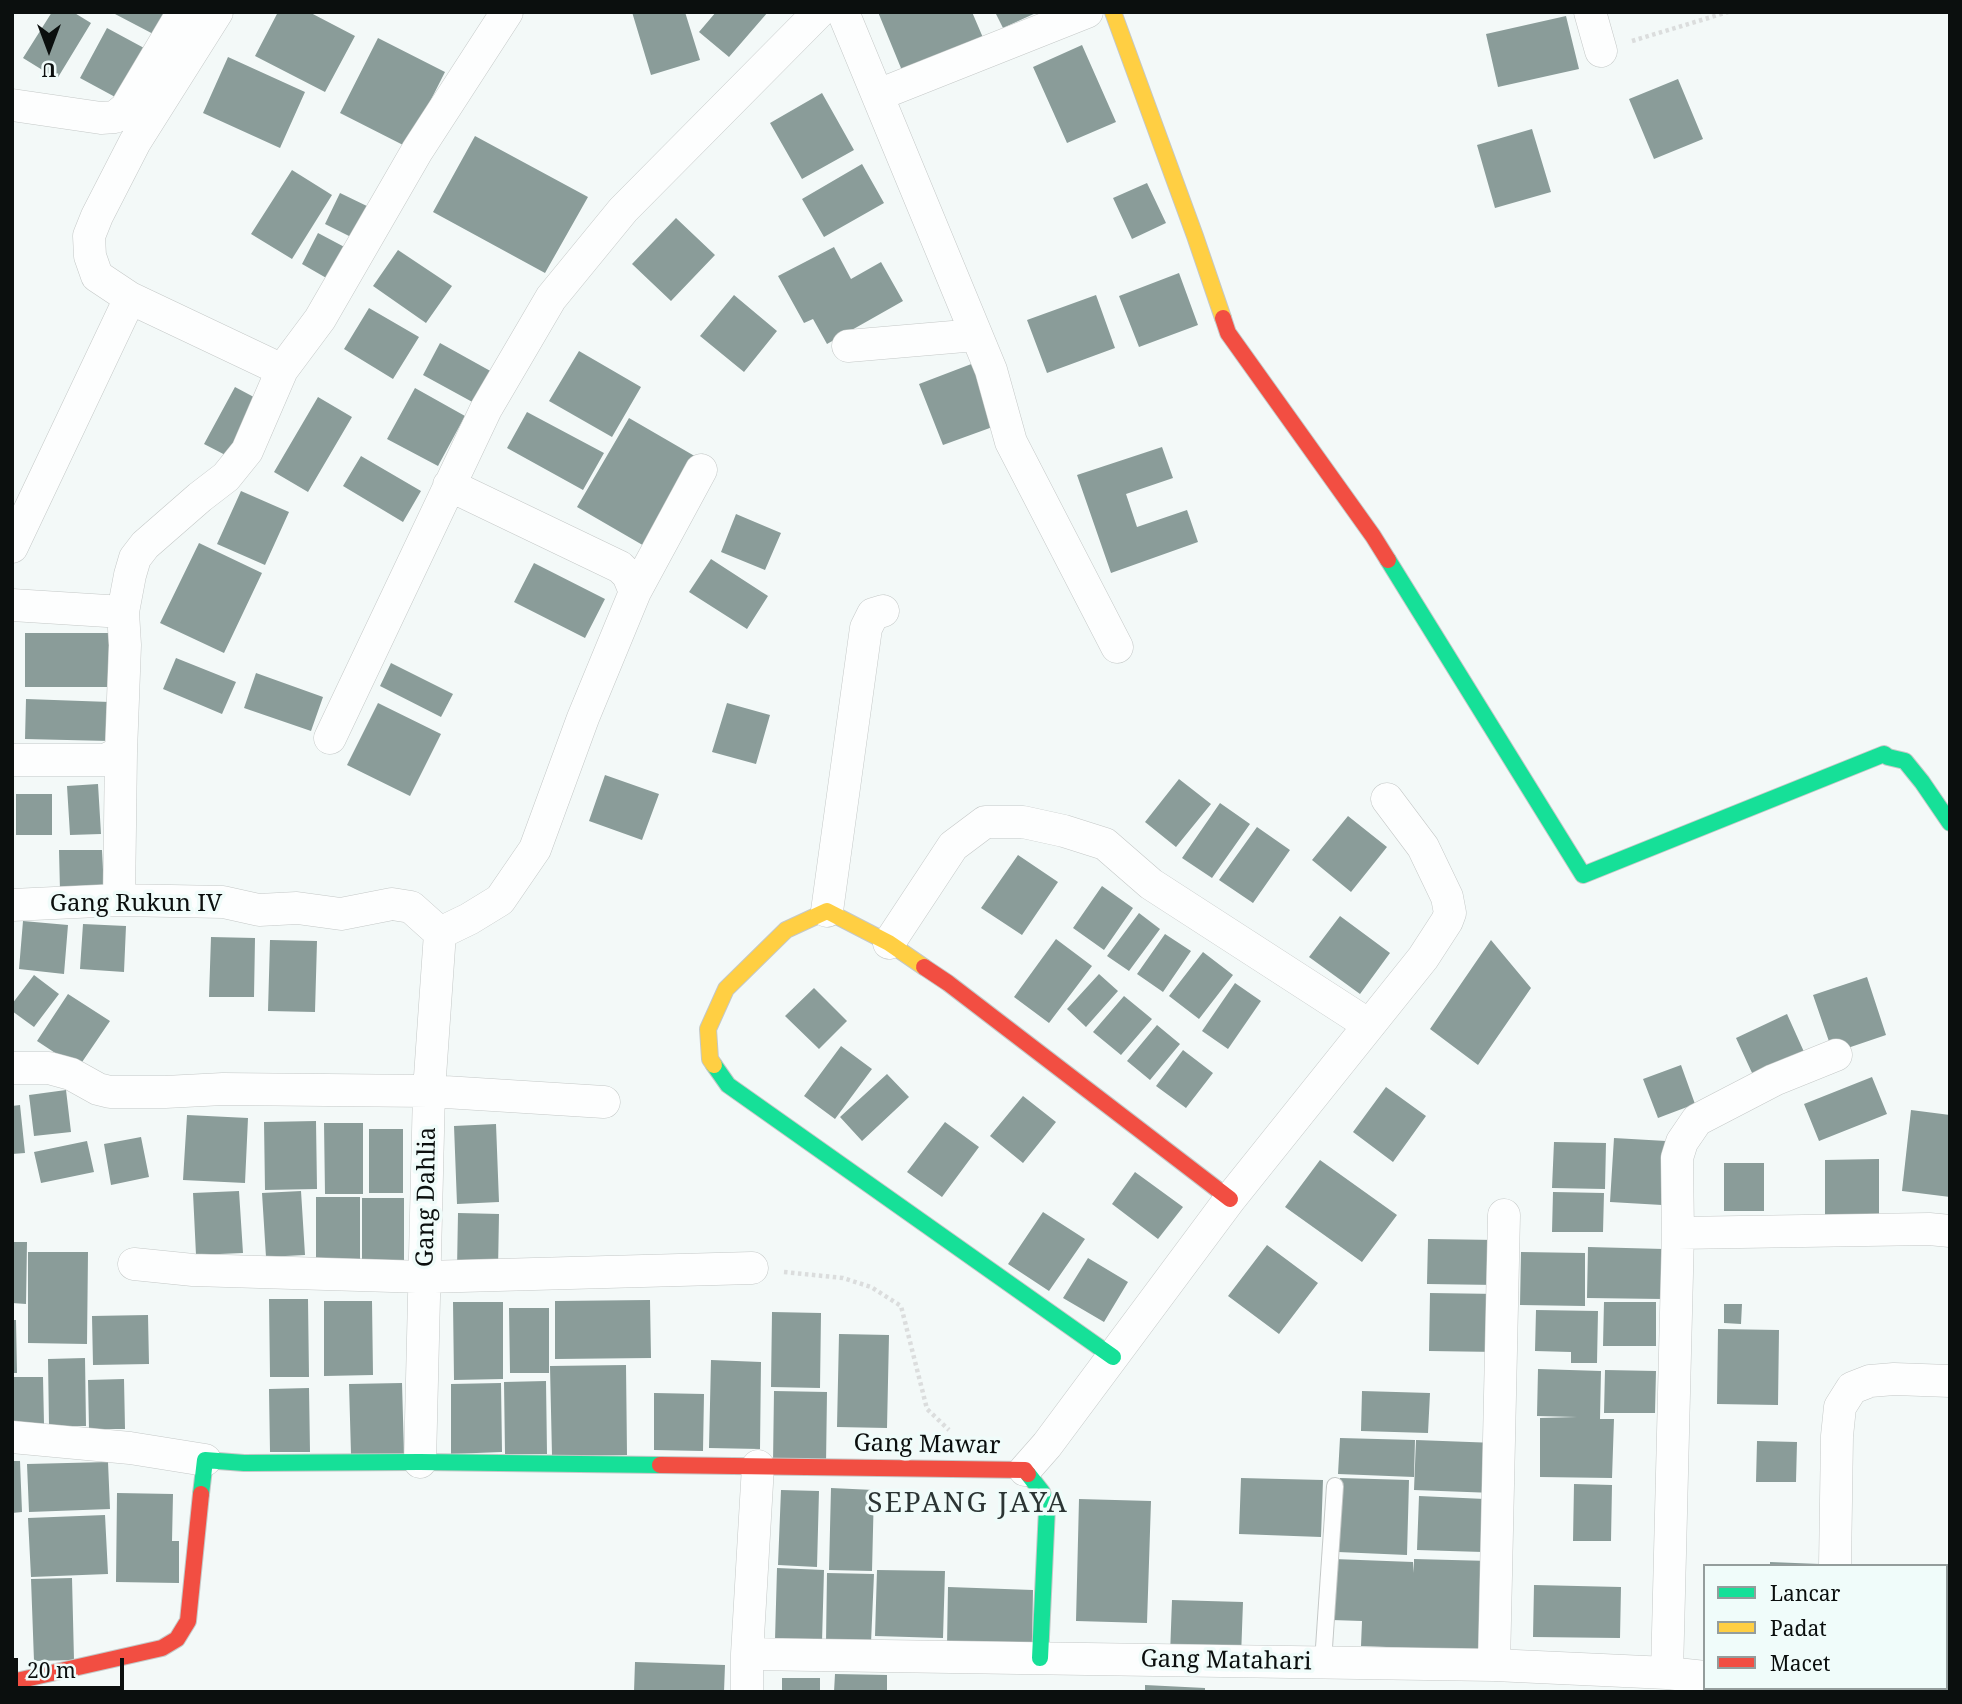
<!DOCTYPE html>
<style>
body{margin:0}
#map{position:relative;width:1962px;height:1704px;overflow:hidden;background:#f3f9f8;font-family:"Noto Serif",serif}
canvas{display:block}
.frame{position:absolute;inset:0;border:14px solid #0b0f0e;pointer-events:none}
.legend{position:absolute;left:1703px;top:1564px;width:245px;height:126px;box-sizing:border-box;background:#f0fcfa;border:2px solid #949d9c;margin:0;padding:9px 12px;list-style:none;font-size:21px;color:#0b0f0e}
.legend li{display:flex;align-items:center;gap:14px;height:35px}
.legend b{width:35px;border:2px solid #949d9c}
.north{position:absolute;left:14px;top:14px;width:70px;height:70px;-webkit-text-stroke:5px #f0fcfa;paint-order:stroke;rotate:180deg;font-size:19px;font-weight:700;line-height:28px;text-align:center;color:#0b0f0e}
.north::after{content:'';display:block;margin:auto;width:24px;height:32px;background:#0b0f0e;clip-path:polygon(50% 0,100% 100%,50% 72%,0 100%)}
.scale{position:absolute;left:14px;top:1658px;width:110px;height:32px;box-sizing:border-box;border:4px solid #0b0f0e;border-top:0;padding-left:9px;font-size:21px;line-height:24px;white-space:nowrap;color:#0b0f0e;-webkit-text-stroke:5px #f0fcfa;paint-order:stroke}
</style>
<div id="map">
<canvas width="1962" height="1704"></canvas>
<div class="frame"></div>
<ul class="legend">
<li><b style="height:9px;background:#16e098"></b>Lancar</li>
<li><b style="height:9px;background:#ffcf43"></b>Padat</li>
<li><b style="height:9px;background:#f24e42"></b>Macet</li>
</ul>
<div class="north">U</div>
<div class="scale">20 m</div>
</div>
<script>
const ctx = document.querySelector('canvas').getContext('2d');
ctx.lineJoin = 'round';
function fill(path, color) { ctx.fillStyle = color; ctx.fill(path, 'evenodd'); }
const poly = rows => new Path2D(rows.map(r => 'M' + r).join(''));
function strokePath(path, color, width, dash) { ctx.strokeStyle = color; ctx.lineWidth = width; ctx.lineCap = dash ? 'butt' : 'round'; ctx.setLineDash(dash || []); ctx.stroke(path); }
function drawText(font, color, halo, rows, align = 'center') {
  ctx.font = font + ' "Noto Serif",serif'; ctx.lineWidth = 7; ctx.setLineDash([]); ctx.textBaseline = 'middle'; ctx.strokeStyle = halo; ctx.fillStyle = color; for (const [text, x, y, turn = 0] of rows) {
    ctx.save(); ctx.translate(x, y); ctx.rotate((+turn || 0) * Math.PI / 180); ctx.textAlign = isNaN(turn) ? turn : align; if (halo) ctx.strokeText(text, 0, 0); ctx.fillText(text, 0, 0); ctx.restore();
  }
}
const building = poly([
 [52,12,73,12,91,23,57,79,23,58],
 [116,12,169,12,157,36,115,14],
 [278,12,309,12,355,36,325,92,255,56],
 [632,12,685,12,700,60,651,75],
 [716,12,768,12,729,57,699,32],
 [878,12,972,12,984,40,903,73],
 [995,12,1038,12,1003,28],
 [1566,16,1579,69,1498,87,1486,34],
 [107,28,144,48,117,98,80,78],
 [378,38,445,72,407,147,340,113],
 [1082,45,1116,122,1067,143,1033,67],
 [228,57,305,92,280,148,203,113],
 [1678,79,1703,139,1654,159,1629,99],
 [822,93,854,150,802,179,770,123],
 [1532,129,1551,192,1495,208,1477,145],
 [475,136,588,197,545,273,433,212],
 [862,164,884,203,824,237,802,199],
 [292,170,332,195,292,259,251,234],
 [1147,183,1166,223,1132,239,1113,198],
 [340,193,371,208,355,239,325,224],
 [676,218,715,255,671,301,632,264],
 [318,233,352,251,335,283,302,264],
 [834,247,851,279,881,262,903,301,827,344,813,319,804,323,778,276],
 [398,250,452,286,426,323,373,286],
 [1179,273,1198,325,1139,347,1119,296],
 [734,295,777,331,744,372,700,336],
 [1096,295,1115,348,1047,373,1027,320],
 [369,308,419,337,393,379,344,349],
 [440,343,494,373,476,404,423,375],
 [579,351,641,387,612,437,549,401],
 [974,363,998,425,943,445,919,384],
 [235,387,265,403,233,459,204,444],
 [415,388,465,416,438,466,387,439],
 [318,397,352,417,308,492,274,472],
 [527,412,604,453,583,490,507,448],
 [629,418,698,458,646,547,577,507],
 [1162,447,1173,478,1126,494,1137,527,1187,510,1198,542,1111,573,1077,475],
 [361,456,421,491,403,522,343,486],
 [241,491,289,512,265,565,217,544],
 [736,514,781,533,765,570,721,552],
 [199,543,262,573,224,653,160,623],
 [711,559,768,596,747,629,689,592],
 [534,563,605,599,585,638,514,602],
 [25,633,117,633,117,687,25,687],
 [176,658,236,682,222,714,163,689],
 [391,663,453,694,441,717,380,686],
 [256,673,323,697,311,731,244,708],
 [26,699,110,702,109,741,25,739],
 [378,703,441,734,410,796,347,765],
 [727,703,770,715,756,764,712,752],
 [605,775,659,794,642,840,589,821],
 [1179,779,1211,804,1176,847,1145,822],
 [98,784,101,834,70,835,67,786],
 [16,794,52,794,52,835,16,835],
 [1220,803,1250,824,1212,878,1182,858],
 [1348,816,1387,847,1351,892,1312,860],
 [1257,827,1290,850,1253,903,1219,880],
 [59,850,102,850,104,889,60,891],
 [1018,855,1058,882,1022,935,981,908],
 [1102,886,1133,908,1104,950,1073,928],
 [1139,913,1160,929,1129,971,1107,956],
 [1340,916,1390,953,1360,994,1309,957],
 [23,921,68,925,64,974,19,969],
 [83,924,126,926,124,972,80,969],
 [1165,934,1191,951,1163,992,1137,974],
 [211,937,255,938,254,997,209,997],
 [1056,939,1092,966,1049,1023,1014,997],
 [270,940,317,941,315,1012,268,1011],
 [1491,940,1531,988,1478,1065,1430,1029],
 [1203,952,1233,975,1199,1019,1169,996],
 [1099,974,1118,991,1086,1027,1067,1009],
 [34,975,59,994,34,1027,12,1011,12,1004],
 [1867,977,1886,1035,1833,1053,1813,995],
 [1235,983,1261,1001,1228,1049,1202,1031],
 [814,988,847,1021,819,1049,785,1016],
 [68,994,110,1021,78,1068,37,1041],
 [1124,996,1152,1019,1121,1055,1093,1032],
 [1787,1014,1809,1063,1758,1086,1736,1038],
 [1157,1025,1180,1044,1150,1080,1127,1061],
 [841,1046,872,1069,835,1119,804,1096],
 [1183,1050,1213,1073,1186,1108,1156,1086],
 [1681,1065,1695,1104,1658,1118,1643,1079],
 [887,1074,909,1097,862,1141,840,1117],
 [1872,1077,1887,1114,1819,1141,1804,1104],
 [1386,1087,1426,1116,1393,1162,1353,1132],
 [66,1090,71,1132,34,1136,29,1095],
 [1023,1096,1056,1122,1023,1163,990,1136],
 [20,1105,25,1153,12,1154,12,1106],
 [1911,1110,1950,1115,1950,1197,1902,1191],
 [187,1115,248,1118,245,1183,183,1180],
 [316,1121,317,1189,265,1190,264,1122],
 [945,1122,979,1147,942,1197,907,1172],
 [324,1123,363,1123,363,1194,325,1194],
 [496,1124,499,1202,457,1204,454,1126],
 [369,1129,403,1129,403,1193,369,1193],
 [141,1137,149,1177,111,1185,104,1144],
 [1614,1138,1666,1141,1662,1205,1610,1202],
 [87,1141,94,1172,41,1183,34,1152],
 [1554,1142,1606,1143,1605,1189,1552,1188],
 [1879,1159,1879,1218,1825,1218,1825,1160],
 [1320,1160,1397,1215,1362,1262,1285,1207],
 [1724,1163,1764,1163,1764,1211,1724,1211],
 [1135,1172,1183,1207,1158,1239,1112,1204],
 [239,1191,243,1253,196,1255,193,1193],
 [301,1191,305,1255,266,1257,262,1193],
 [1553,1192,1604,1193,1603,1232,1552,1232],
 [316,1197,360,1197,360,1261,316,1261],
 [362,1198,404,1198,404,1269,362,1269],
 [1043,1212,1085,1239,1049,1291,1008,1264],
 [458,1213,499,1214,498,1270,457,1269],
 [1428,1239,1497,1240,1497,1285,1427,1284],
 [12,1242,27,1242,26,1304,12,1303],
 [1267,1245,1318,1283,1279,1334,1228,1296],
 [1588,1247,1664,1249,1663,1299,1587,1298],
 [28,1252,88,1252,87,1344,28,1343],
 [1521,1252,1585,1253,1585,1306,1520,1305],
 [1088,1258,1128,1282,1104,1322,1063,1298],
 [1430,1293,1499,1294,1498,1352,1429,1351],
 [269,1299,308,1299,309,1377,270,1377],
 [650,1300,651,1358,555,1359,555,1301],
 [324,1301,372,1301,373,1375,324,1376],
 [453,1302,503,1302,503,1379,454,1380],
 [1604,1302,1656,1302,1656,1346,1603,1346],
 [1724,1304,1742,1304,1741,1324,1724,1323],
 [509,1308,549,1308,549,1373,510,1373],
 [1536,1310,1598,1311,1597,1363,1571,1363,1571,1352,1535,1351],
 [772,1312,821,1313,820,1388,771,1387],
 [148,1315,149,1364,93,1365,92,1316],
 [12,1320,16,1320,17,1373,12,1373],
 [1718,1329,1779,1330,1778,1405,1717,1404],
 [839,1334,889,1335,887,1428,837,1427],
 [85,1358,86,1426,49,1426,48,1359],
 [711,1360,761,1362,760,1449,709,1448],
 [626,1365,627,1455,552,1456,550,1366],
 [1538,1369,1601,1371,1600,1419,1614,1419,1612,1478,1540,1477,1540,1418,1577,1417,1537,1416],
 [1605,1370,1656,1371,1655,1413,1604,1413],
 [12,1377,43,1377,44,1424,12,1424],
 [124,1379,125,1429,89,1429,88,1380],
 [546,1381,547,1454,505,1454,504,1382],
 [402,1383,404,1454,351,1454,349,1384],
 [501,1383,502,1452,451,1454,451,1384],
 [309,1388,310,1452,270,1452,269,1389],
 [774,1391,827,1392,826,1465,773,1463],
 [1362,1391,1430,1393,1428,1433,1361,1431],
 [654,1393,704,1394,703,1451,654,1450],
 [1340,1438,1415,1440,1414,1477,1338,1474],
 [1416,1440,1496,1443,1494,1493,1414,1490],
 [1757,1441,1797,1442,1796,1482,1756,1482],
 [12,1461,20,1461,22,1512,12,1513],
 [108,1462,110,1509,29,1512,27,1464],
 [1241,1478,1323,1480,1321,1537,1239,1534],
 [1340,1478,1409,1480,1407,1555,1338,1552],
 [1574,1484,1612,1485,1611,1541,1573,1541],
 [831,1488,874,1490,872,1571,829,1570],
 [781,1490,819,1491,817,1567,778,1565],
 [117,1493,173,1494,172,1541,179,1541,179,1583,116,1582],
 [1419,1496,1485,1499,1483,1552,1417,1550],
 [1079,1499,1151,1501,1147,1623,1076,1621],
 [105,1515,108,1574,31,1577,28,1518],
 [1334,1559,1413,1562,1414,1573,1414,1559,1490,1561,1487,1653,1411,1650,1411,1648,1361,1646,1362,1621,1332,1620],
 [1770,1562,1820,1564,1820,1566,1770,1566],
 [777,1568,824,1570,822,1642,775,1640],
 [877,1570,945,1571,943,1638,875,1636],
 [827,1573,874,1574,871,1643,826,1642],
 [72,1578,74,1660,34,1661,31,1579],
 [1534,1585,1621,1587,1620,1638,1533,1637],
 [948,1587,1033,1590,1032,1648,947,1646],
 [1172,1600,1243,1602,1241,1657,1170,1655],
 [1946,1627,1950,1627,1950,1666,1946,1666],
 [635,1662,725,1665,724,1692,634,1692],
 [835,1674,887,1675,887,1692,834,1692],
 [782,1678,820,1678,820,1692,782,1692],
 [1145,1685,1205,1688,1205,1692,1145,1692]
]);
const path = poly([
 [1632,41,1728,12],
 [784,1272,843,1278,871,1287,901,1306,927,1409,949,1430]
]);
const lane = poly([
 [1323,1662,1335,1486]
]);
const street = poly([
 [217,12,135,142,97,216,89,236,90,256,97,276,130,298,282,370],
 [843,12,991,370,1011,442,1117,647],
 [1590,12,1601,51],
 [878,95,1087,12],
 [12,105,101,118,115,117,126,108,183,12],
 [848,346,976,335],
 [449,485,620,567,628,575,635,592],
 [12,547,130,298],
 [12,605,123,612],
 [330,738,486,409,551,298,623,210,819,12],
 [12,760,105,760,121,752],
 [119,900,121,752,125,645,123,612,130,575,135,558,145,545,200,497,226,477,247,451,282,370,320,319,417,151,507,12],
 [12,905,119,900,223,902,259,910,297,908,341,914,392,904,411,907,440,933],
 [827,911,866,628,873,614,883,611],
 [440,933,469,919,500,900,535,849,583,718,635,592,701,470],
 [889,943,953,846,985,822,1023,822,1064,831,1105,844,1151,884,1369,1025],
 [12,1068,49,1068,71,1074,98,1089,110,1092,165,1092,223,1089,429,1091,604,1102],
 [1678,1233,1929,1229,1950,1231],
 [134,1264,193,1270,425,1277,752,1268],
 [12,1437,130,1448,205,1460],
 [420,1462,429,1091,440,933],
 [1025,1470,1047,1445,1230,1199,1423,958,1447,921,1450,913,1447,897,1423,847,1387,799],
 [1835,1566,1837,1436,1840,1407,1852,1388,1870,1381,1894,1379,1950,1381],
 [747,1654,1494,1665,1667,1673,1705,1677],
 [1494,1665,1504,1215],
 [1667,1673,1678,1233,1677,1158,1682,1142,1697,1120,1774,1080,1836,1055],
 [1812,1688,1832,1690],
 [747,1692,747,1654,758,1466]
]);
const fast = poly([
 [1388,560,1583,875,1884,754,1888,757,1905,761,1922,782,1950,823],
 [714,1065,728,1085,1113,1357],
 [1028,1474,1042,1492,1047,1508,1040,1658],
 [201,1494,205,1460,244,1463,420,1462,660,1465]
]);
const slow = poly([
 [1113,12,1195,236,1223,318],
 [714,1065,710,1059,708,1029,726,989,786,930,827,911,889,943,924,967]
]);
const jam = poly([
 [1223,318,1228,333,1373,536,1388,560],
 [924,967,948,983,1230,1199],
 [660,1465,1025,1470,1028,1474],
 [12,1682,162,1648,177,1639,188,1621,201,1494]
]);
const streetNames = [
 ["Gang Rukun IV",136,904],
 ["Gang Dahlia",427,1197,-89],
 ["Gang Mawar",927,1445,1],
 ["Gang Matahari",1226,1661,1]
];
const quarterNames = [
 ["SEPANG JAYA",968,1504]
];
fill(building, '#8a9c99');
strokePath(lane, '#c4c8c7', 18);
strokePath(street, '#c4c8c7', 33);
strokePath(fast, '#c4c8c7', 18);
strokePath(slow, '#c4c8c7', 18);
strokePath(jam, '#c4c8c7', 18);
strokePath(path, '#dbdddd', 4.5, [3.5, 3.5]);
strokePath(lane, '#fdfefe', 16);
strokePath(street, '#fdfefe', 32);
strokePath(fast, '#16e098', 16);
strokePath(slow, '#ffcf43', 16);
strokePath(jam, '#f24e42', 16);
drawText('24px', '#0b0f0e', '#f0fcfa', streetNames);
ctx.letterSpacing = '2px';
drawText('28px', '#2c3534', '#f0fcfa', quarterNames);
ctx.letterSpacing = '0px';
</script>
